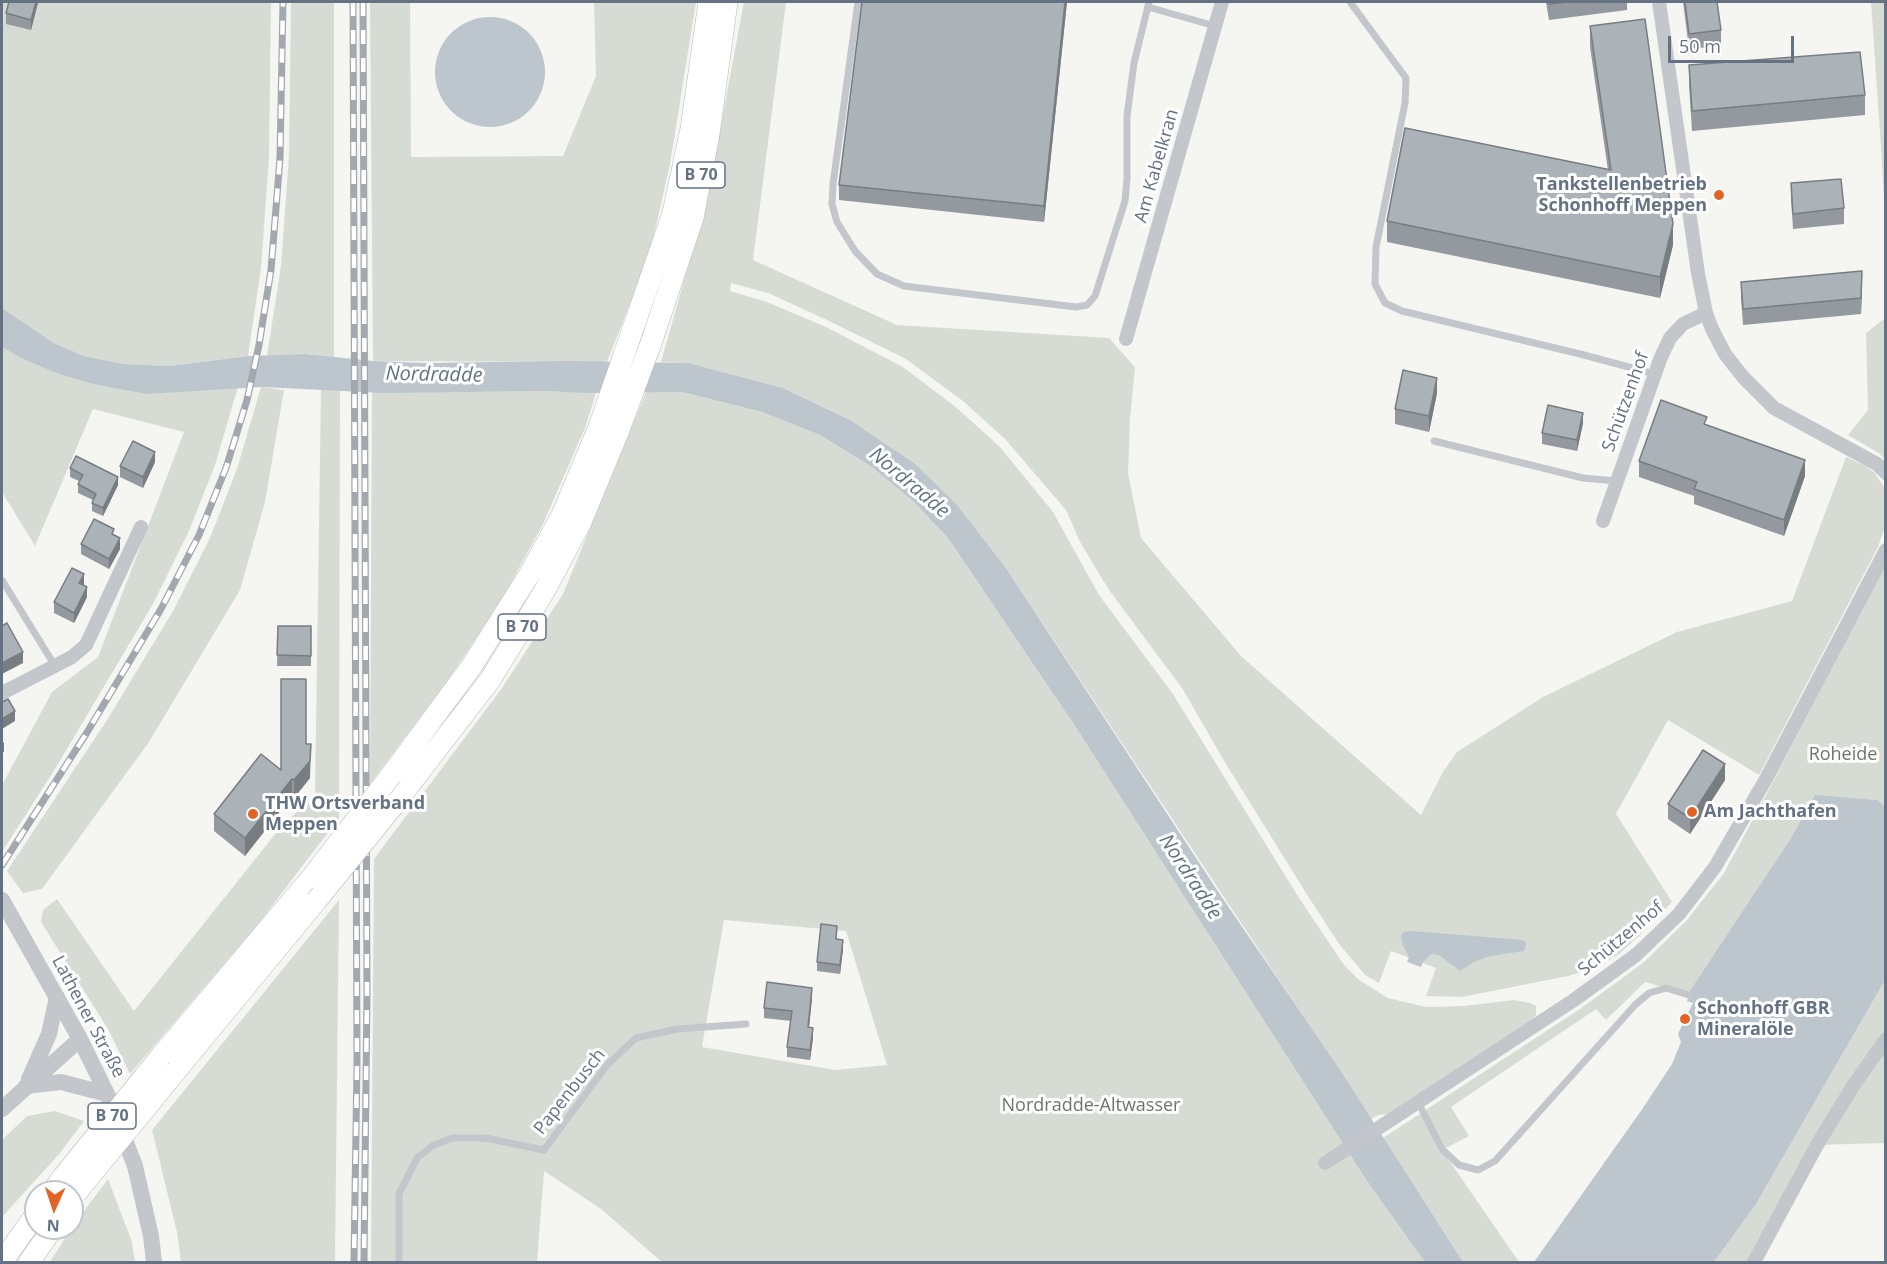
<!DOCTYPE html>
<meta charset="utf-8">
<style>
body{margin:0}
#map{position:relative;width:1887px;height:1264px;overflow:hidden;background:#f5f6f2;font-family:"Open Sans",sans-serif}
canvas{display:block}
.frame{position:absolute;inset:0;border:3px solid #647283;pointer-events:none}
.north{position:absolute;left:24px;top:1180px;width:60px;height:60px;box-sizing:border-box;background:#fff;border:2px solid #c1c7cd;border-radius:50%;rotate:183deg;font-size:16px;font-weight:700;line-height:24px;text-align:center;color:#647283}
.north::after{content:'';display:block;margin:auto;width:21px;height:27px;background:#e26425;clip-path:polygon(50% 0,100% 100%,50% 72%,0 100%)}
.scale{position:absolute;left:1668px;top:36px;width:126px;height:27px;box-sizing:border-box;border:3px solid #647283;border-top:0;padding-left:8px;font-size:18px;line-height:21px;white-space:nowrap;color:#647283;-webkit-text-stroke:4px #fff;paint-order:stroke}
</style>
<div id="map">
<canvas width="1887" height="1264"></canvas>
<div class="frame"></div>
<div class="north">N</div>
<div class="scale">50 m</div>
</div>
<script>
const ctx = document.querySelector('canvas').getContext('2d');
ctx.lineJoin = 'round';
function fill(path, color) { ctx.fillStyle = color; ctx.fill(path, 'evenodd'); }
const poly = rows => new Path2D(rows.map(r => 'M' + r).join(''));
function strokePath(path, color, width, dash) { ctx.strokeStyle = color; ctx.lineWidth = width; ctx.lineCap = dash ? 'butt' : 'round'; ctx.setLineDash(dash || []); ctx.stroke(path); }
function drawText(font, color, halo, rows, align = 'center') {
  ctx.font = font + ' "Open Sans",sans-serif'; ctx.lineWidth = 6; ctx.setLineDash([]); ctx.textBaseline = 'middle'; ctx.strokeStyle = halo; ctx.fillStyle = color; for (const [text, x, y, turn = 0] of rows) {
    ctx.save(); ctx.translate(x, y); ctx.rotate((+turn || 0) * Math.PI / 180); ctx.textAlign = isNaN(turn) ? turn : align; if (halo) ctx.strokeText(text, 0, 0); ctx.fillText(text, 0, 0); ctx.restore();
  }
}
const green = poly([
 [2,2,271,2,269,157,261,268,248,356,170,366,124,364,84,356,54,343,2,308],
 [291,2,334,2,334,357,306,354,267,356,281,266,289,156],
 [370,2,410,2,411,157,563,156,596,76,594,2,696,2,670,164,650,253,607,362,373,361],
 [744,2,786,2,753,260,897,325,1109,338,1135,367,1130,419,1128,473,1141,538,1241,656,1421,815,1443,772,1457,752,1543,697,1677,632,1792,601,1846,457,1866,466,1875,473,1885,489,1885,527,1878,547,1759,775,1668,720,1616,814,1672,902,1640,935,1619,954,1598,967,1568,976,1462,997,1426,996,1436,968,1391,951,1379,983,1365,975,1339,944,1306,893,1226,764,1182,688,1109,590,1080,542,1066,510,1005,439,963,401,906,359,827,320,768,293,731,283,730,291,767,302,826,327,903,367,957,408,1000,447,1053,512,1099,595,1173,694,1299,898,1344,965,1359,980,1388,998,1426,1007,1464,1006,1514,1000,1530,1003,1536,1006,1536,1015,1531,1020,1388,1114,1378,1115,1371,1119,1006,568,958,506,850,420,783,388,689,363,661,362,707,199],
 [1871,2,1885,2,1885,217,1881,147],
 [1885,318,1886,460,1885,460,1880,454,1848,435,1868,410,1866,333],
 [2,347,21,358,97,385,146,394,238,387,215,465,189,531,153,604,55,769,2,852,2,785,52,692,98,657,184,432,93,409,35,546,2,492],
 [261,387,284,390,265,502,240,590,149,742,42,889,23,893,7,871,107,720,173,611,210,538,237,469],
 [321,389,340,390,339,818,259,923,130,1074,108,1029,41,922,43,910,57,899,134,1011,284,823,315,797],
 [544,391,596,393,585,428,543,524,500,603,448,680,370,784,372,392],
 [646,392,682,392,762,412,820,435,872,467,914,502,948,538,1079,732,1425,1262,662,1262,601,1209,544,1171,537,1262,371,1262,374,859,502,688,563,594],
 [724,920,846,931,887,1065,835,1070,702,1047],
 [1885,564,1885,809,1878,800,1815,796,1791,838,1689,995,1645,982,1606,1020,1596,1009,1451,1107,1469,1136,1442,1150,1519,1262,1463,1262,1383,1138,1580,1009,1643,963,1687,920,1724,873,1772,784],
 [339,900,335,1262,181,1262,177,1232,152,1130],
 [1885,980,1885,1143,1817,1145,1754,1262,1714,1262,1756,1204],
 [55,1111,84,1121,60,1153,2,1217,2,1140,27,1116],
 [108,1179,132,1242,135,1262,50,1262,72,1227]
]);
const water = poly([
 '435 72a55 55 0 1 1 110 0a55 55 0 1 1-110 0Z',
 [2,308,54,343,84,356,124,364,170,366,248,356,306,354,373,361,424,363,568,361,689,363,783,388,850,420,915,464,958,506,1006,568,1219,893,1342,1073,1463,1262,1425,1262,1366,1179,1079,732,948,538,914,502,872,467,820,435,762,412,682,392,585,393,544,391,384,393,261,387,146,394,97,385,59,374,21,358,2,347],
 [1815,795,1878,800,1886,809,1885,980,1756,1204,1714,1262,1534,1262,1643,1108,1672,1064,1681,1042,1678,1034,1693,1003,1687,1001,1690,991,1791,838],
 [1411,931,1523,940,1526,944,1524,951,1490,956,1474,962,1460,971,1439,955,1431,954,1423,962,1421,967,1407,962,1409,957,1402,943,1401,936,1403,932]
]);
const service = poly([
 [858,2,833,184,832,204,837,222,855,251,877,274,904,286,1076,307,1087,305,1095,296,1125,201,1127,178,1127,116,1134,63,1149,2],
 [1350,2,1406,78,1405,103,1376,247,1375,284,1385,303,1402,311,1580,354,1655,374],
 [1148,7,1215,26],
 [1434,441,1583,478,1617,481],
 [2,580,55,666],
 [1418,1102,1442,1149,1459,1165,1478,1170,1495,1161,1635,1005,1649,993,1666,988,1689,995],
 [399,1262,399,1194,417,1158,432,1146,452,1138,485,1138,544,1150,607,1065,636,1038,677,1029,746,1024]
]);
const minor = poly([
 [1659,2,1698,273,1706,313,1712,329,1725,354,1743,377,1774,408,1877,464,1886,473],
 [1126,339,1222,2],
 [1603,521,1661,357,1670,338,1683,324,1706,313],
 [2,693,72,657,86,645,141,527],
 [1325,1163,1574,1000,1636,955,1679,914,1715,867,1766,779,1886,550],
 [1754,1262,1817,1145,1853,1086,1886,1039]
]);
const tertiary = poly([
 [2,900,80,1039,107,1094,135,1166,151,1236,154,1262],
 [29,1079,49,1034,57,997],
 [26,1086,61,1082,107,1094],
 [2,1109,80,1039]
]);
const trunk = poly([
 [392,774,471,667,529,575,562,515,599,427,673,213,691,129,709,2],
 [393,806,490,680,545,590,581,522,619,430,651,343,693,218,709,134,727,2],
 [161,1056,312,877],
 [175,1072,316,901],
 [52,1192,63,1177],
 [2,1262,36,1214],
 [29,1262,53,1228]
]);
const rail = poly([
 [353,2,357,1063,354,1262],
 [363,2,367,992,364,1262],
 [2,865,86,734,161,609,199,535,226,468,247,400,259,345,271,270,280,158,283,2]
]);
const trunkBridge = poly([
 [312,877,392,774],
 [316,901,393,806],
 [63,1177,161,1056],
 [76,1193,175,1072]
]);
const wall = poly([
 [38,2,31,30,6,24,6,13],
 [862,2,1067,2,1044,222,839,200,839,185],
 [1546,2,1627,2,1627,10,1549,20],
 [1683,2,1717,2,1721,30,1721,46,1689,49],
 [1590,26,1673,245,1660,298,1387,242,1387,221,1608,170,1590,47],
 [1689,65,1865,95,1865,115,1692,131,1689,85],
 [1791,183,1844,208,1844,224,1793,229,1791,199],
 [1741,282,1862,286,1861,314,1743,325,1741,298],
 [1437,393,1429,432,1395,424,1395,409],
 [1583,423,1577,451,1542,444,1542,433],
 [1707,425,1805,476,1784,536,1694,504,1694,496,1639,477,1639,461],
 [155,462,143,488,120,477,120,466],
 [70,468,118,485,103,516,92,511,92,503,93,500,78,493,78,484,79,481,70,477],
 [114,535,120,549,109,569,81,554,81,544],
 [83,585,87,597,74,623,54,613,54,602],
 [278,626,311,626,311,666,277,666],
 [306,744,310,778,294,798,292,796,245,856,214,831,214,814,281,770],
 [1725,780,1690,834,1668,819,1668,804],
 [837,935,837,939,843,949,840,974,817,971,817,962],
 [812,998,809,1027,813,1038,810,1060,787,1057,787,1047,791,1021,764,1018,764,1008]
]);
const shadedWall = poly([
 [36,2,38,2,38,3,31,30,31,20],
 [1065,2,1067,2,1044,222,1044,206],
 [1673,224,1673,245,1660,298,1660,277],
 [1862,271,1862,286,1861,314,1861,298],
 [1437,378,1437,393,1429,432,1429,416],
 [1583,413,1583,423,1577,451,1577,440],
 [155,452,155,462,143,488,143,477],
 [1805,460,1805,476,1784,536,1784,520],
 [118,477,118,485,103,516,103,508],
 [120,538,120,549,109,569,109,559],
 [84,574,84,585,79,583],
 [87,587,87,597,74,623,74,613],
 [23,652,23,663,2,674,2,663],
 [15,711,15,721,2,729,2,719],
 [4,742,4,752,2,753,2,744],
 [311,744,310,778,294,798,294,780],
 [1725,764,1725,780,1690,834,1690,818],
 [292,779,292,796,245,856,245,838],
 [843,940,843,949,840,974,840,965],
 [812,988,812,998,808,1037,808,1027],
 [813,1028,813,1038,810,1060,810,1050]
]);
const building = poly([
 [9,2,36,2,31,20,6,13,9,2],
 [862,2,1065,2,1044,206,839,185,862,2],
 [1548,2,1567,2,1549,4,1548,2],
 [1685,2,1717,2,1721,30,1689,34,1685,2],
 [1645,19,1673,224,1660,277,1387,221,1405,128,1611,170,1590,26,1645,19],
 [1860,52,1865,95,1692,111,1689,65,1860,52],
 [1841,179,1844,208,1793,214,1791,183,1841,179],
 [1862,271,1861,298,1743,309,1741,282,1862,271],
 [1403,370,1437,378,1429,416,1395,409,1403,370],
 [1661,400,1707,417,1704,424,1805,460,1784,520,1694,489,1697,482,1639,461,1661,400],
 [1548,405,1583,413,1577,440,1542,433,1548,405],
 [133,441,155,452,143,477,120,466,133,441],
 [76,456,118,477,103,508,92,503,96,494,78,484,83,475,70,468,76,456],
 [94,519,114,529,112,534,120,538,109,559,81,544,94,519],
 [72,568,84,574,79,583,87,587,74,613,54,602,72,568],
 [7,623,23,652,2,663,2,626,7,623],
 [278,626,311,626,311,656,277,655,278,626],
 [281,679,306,679,306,744,311,744,310,761,294,780,292,779,245,838,214,814,261,754,281,770,281,679],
 [8,699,15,711,2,719,2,702,8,699],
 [1703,750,1725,764,1690,818,1668,804,1703,750],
 [821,924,837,926,836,939,843,940,840,965,817,962,821,924],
 [767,982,812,988,808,1027,813,1028,810,1050,787,1047,792,1011,764,1008,767,982]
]);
const markers = [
 [1719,195,6,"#e26425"],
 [1692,812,6,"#e26425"],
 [253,814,6,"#e26425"],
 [1685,1019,6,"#e26425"]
];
const shields = [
 [701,175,48],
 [522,627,48],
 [112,1116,48]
];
const shieldNames = [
 ["B 70",701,175],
 ["B 70",522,627],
 ["B 70",112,1116]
];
const streetNames = [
 ["Am Kabelkran",1157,166,-74],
 ["Schützenhof",1626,402,-70],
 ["Schützenhof",1621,939,-40],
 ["Lathener Straße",88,1017,62],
 ["Papenbusch",570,1092,-52]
];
const poiNames = [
 ["Tankstellenbetrieb",1707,185,"right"],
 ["Schonhoff Meppen",1707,206,"right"],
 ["THW Ortsverband",265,804],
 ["Meppen",265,825],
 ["Am Jachthafen",1704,812],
 ["Schonhoff GBR",1697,1009],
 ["Mineralöle",1697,1030]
];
const parkNames = [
 ["Roheide",1843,755],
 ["Nordradde-Altwasser",1091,1106]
];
const waterNames = [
 ["Nordradde",434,375,1],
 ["Nordradde",909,483,40],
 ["Nordradde",1190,877,57]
];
fill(green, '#d6dcd3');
fill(water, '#bcc6cc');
strokePath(trunk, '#b6b8bc', 22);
strokePath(service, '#c3c6ca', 7);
strokePath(minor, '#c3c6ca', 14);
strokePath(tertiary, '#c3c6ca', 16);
strokePath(trunk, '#fff', 21);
strokePath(rail, '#a3a8af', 7);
strokePath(rail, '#fff', 4.5, [14]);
strokePath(trunkBridge, '#b6b8bc', 22, []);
strokePath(trunkBridge, '#fff', 21);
fill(wall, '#93999e');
fill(shadedWall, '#787d81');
fill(building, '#abb2b8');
strokePath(building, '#787d81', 1.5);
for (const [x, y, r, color] of markers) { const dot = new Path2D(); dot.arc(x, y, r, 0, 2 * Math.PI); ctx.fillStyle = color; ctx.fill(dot); strokePath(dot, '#fff', 2); }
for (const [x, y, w] of shields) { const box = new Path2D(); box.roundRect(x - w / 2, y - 13, w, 26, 4.5); ctx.fillStyle = '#fff'; ctx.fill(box); strokePath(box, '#647283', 1.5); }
drawText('bold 16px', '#647283', null, shieldNames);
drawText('18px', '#647283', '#fff', streetNames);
drawText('bold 18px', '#647283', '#fff', poiNames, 'left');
drawText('18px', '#667a63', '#fff', parkNames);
drawText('italic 20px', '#607480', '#fff', waterNames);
</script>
